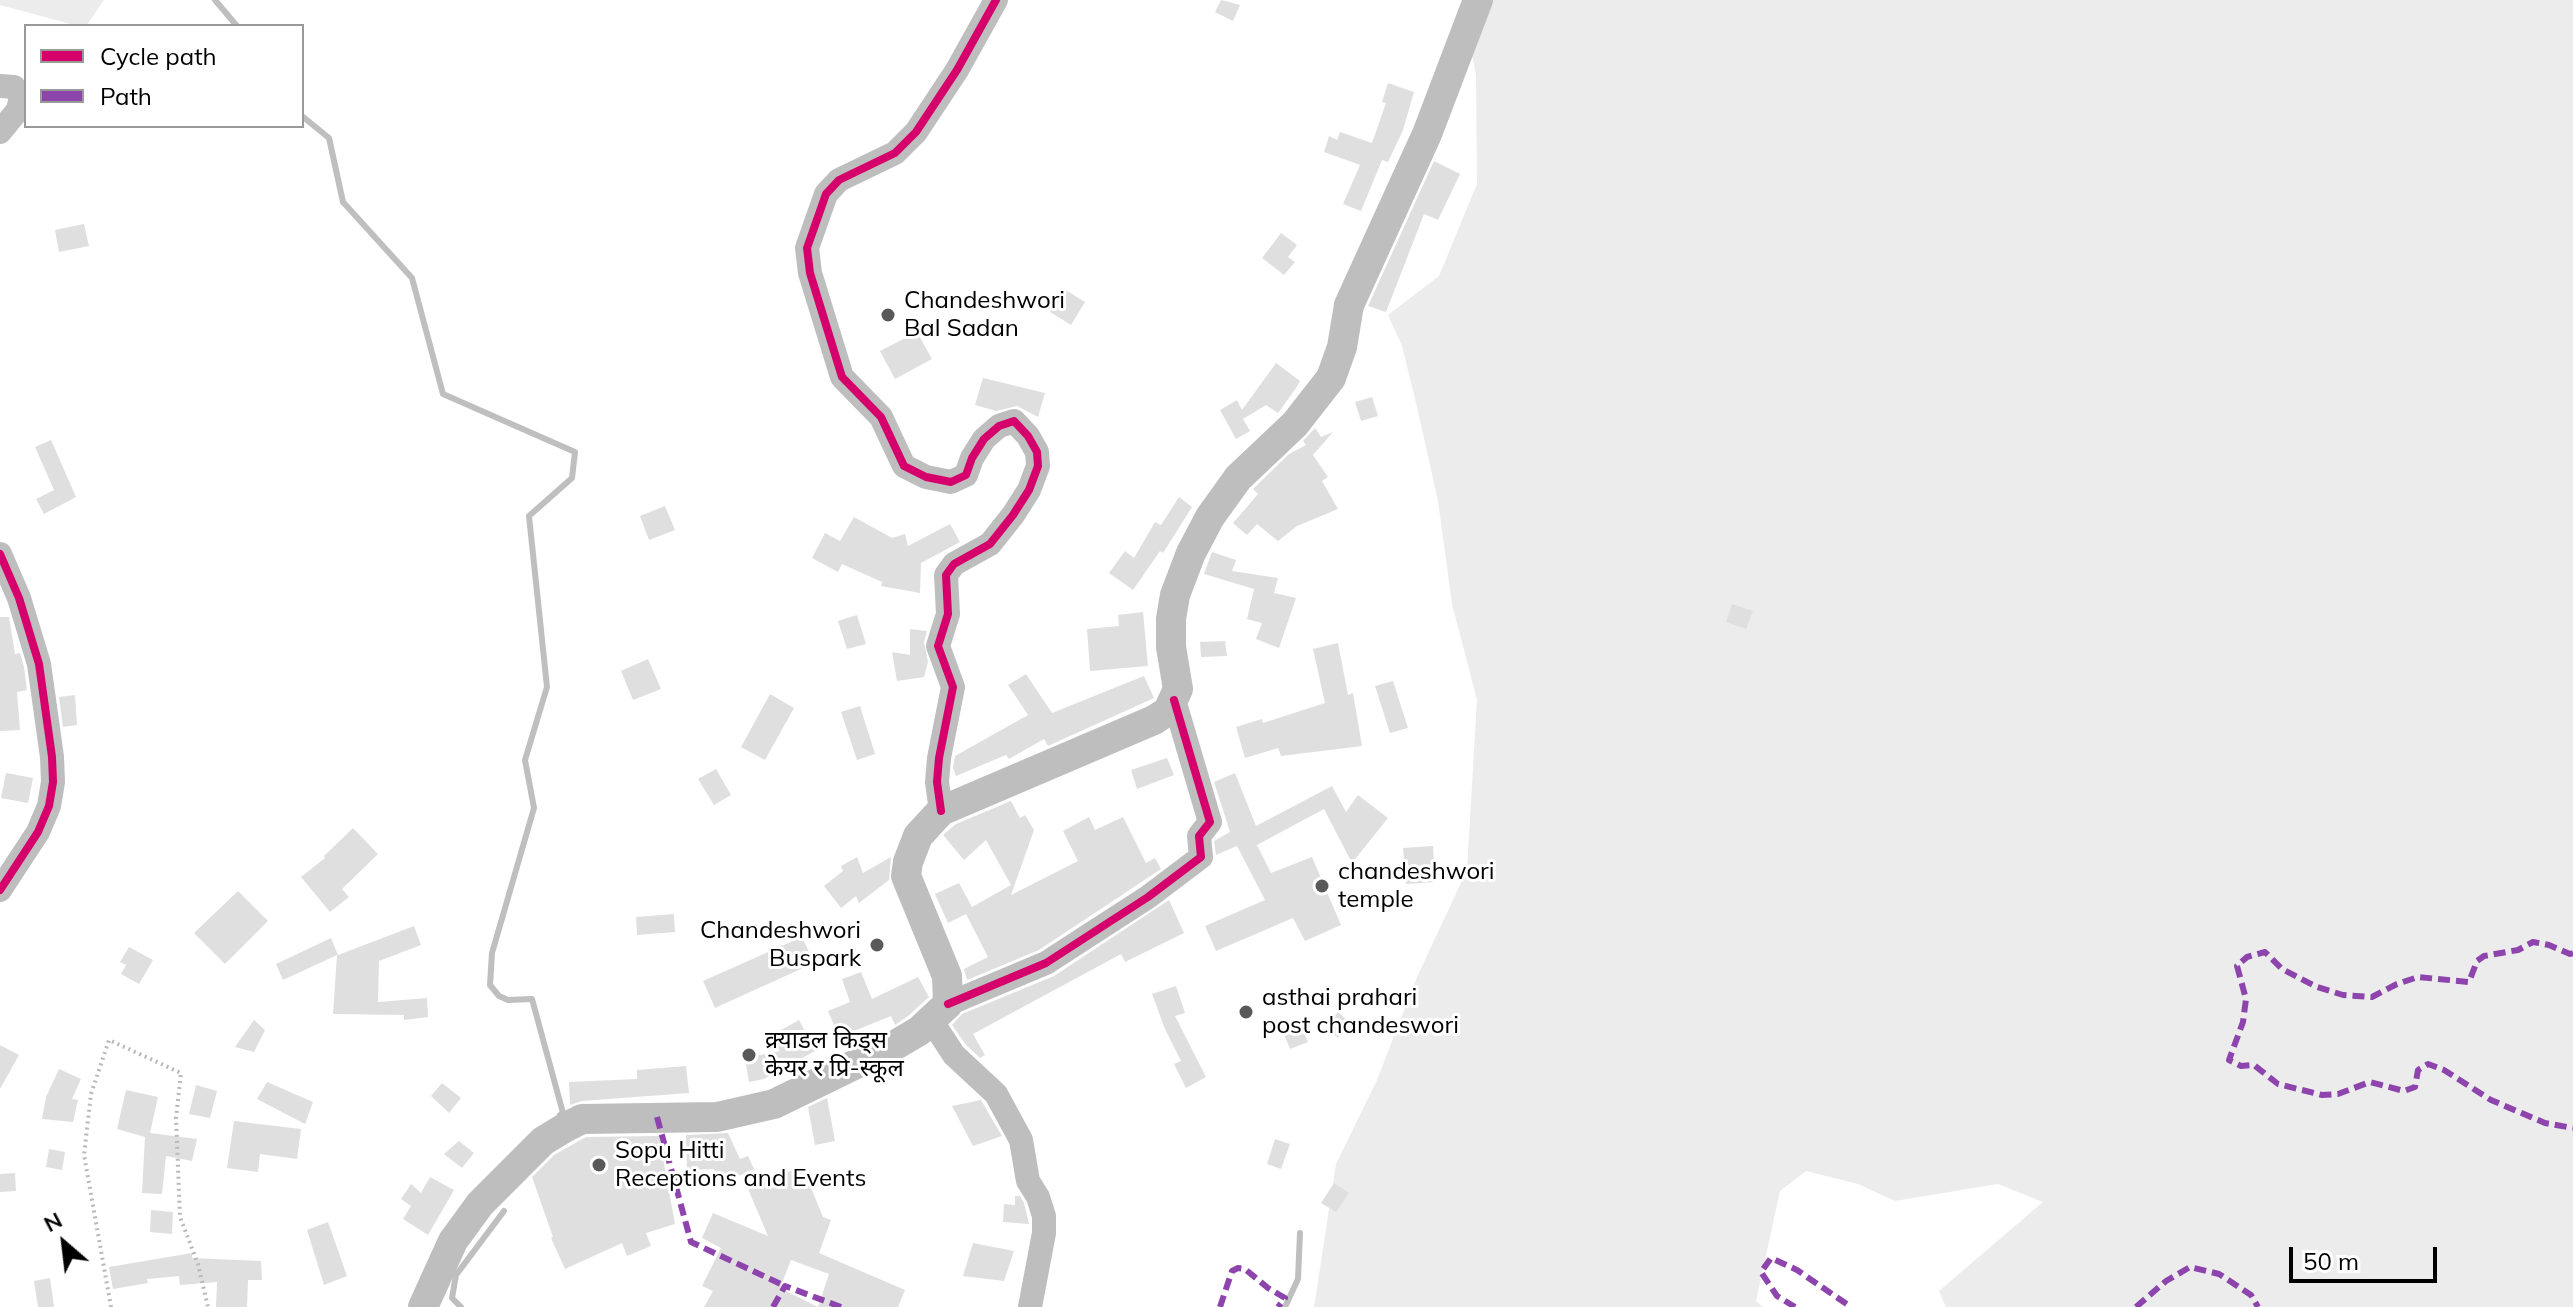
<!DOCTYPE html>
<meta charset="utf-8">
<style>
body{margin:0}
#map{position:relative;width:2573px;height:1307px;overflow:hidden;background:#fff;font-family:Mulish,sans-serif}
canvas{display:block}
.legend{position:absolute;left:24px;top:24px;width:280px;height:104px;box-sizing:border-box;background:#fff;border:2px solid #999;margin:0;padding:10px 14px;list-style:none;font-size:24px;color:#000}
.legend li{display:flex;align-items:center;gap:16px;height:40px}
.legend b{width:40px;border:2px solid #999}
.north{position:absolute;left:24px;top:1203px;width:80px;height:80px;-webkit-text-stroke:6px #fff;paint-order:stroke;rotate:332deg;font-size:22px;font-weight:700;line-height:32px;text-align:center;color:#000}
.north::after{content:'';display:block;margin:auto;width:28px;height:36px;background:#000;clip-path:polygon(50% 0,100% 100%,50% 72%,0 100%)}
.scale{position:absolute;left:2289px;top:1247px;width:148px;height:36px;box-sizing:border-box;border:4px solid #000;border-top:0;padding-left:10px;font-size:24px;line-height:28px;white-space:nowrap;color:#000;-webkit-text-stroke:6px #fff;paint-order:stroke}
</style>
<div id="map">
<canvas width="2573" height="1307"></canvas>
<ul class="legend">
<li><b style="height:10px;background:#d6006c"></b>Cycle path</li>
<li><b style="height:10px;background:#8e44ad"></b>Path</li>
</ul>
<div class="north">N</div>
<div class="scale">50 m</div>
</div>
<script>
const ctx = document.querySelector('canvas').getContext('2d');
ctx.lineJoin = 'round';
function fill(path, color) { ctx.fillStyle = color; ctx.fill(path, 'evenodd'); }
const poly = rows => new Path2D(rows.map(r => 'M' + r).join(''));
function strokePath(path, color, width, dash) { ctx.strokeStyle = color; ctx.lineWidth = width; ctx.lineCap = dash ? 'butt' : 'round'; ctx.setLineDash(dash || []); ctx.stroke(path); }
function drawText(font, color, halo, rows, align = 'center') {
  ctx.font = font + ' Mulish,"Noto Sans Devanagari",sans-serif'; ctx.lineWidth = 6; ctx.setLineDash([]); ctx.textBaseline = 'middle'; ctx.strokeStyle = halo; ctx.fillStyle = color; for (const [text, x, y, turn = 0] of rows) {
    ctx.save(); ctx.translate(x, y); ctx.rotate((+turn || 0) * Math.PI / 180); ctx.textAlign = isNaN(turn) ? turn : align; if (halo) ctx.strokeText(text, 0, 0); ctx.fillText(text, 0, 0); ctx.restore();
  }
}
const green = poly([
 [0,0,104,0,86,26,78,26,0,5],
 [1486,0,2573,0,2573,1307,1946,1307,1939,1291,2043,1202,1998,1184,1895,1201,1858,1184,1806,1171,1780,1191,1756,1301,1763,1307,1314,1307,1336,1164,1377,1080,1417,977,1467,870,1477,700,1452,604,1438,501,1417,407,1402,346,1388,315,1439,276,1477,184,1476,75,1469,39]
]);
const stream = poly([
 [215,0,237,26],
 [302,116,329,138,343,202,412,278,443,394,575,452,572,478,529,516,547,687,525,760,534,808,492,953,490,985,499,996,508,1000,532,999,563,1113,560,1115],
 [461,1307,452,1298,456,1275,504,1211],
 [1285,1307,1298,1279,1300,1233]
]);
const building = poly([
 [1221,0,1240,5,1233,21,1215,12],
 [1388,83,1414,92,1403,130,1388,162,1382,160,1361,211,1343,204,1360,165,1324,152,1329,136,1337,140,1340,132,1372,143,1386,103,1382,102],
 [1434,161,1460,174,1438,220,1424,214,1386,312,1368,306],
 [84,224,89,246,59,252,55,230],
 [1281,233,1297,245,1288,257,1295,262,1284,275,1262,258],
 [1064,289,1085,302,1071,325,1050,312],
 [917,332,932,359,895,379,880,351],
 [1276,363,1300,381,1296,388,1278,413,1266,405,1243,419,1250,431,1236,439,1220,410,1237,400,1242,410],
 [983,378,1045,393,1038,417,1017,406,996,411,975,405],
 [1372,397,1378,416,1361,421,1355,402],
 [1315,428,1321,437,1333,432,1313,455,1328,477,1322,481,1338,509,1297,526,1278,541,1257,524,1247,535,1233,523,1258,494,1253,489,1289,454,1306,445,1303,441],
 [51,440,76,497,44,514,36,499,54,490,35,447],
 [1179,497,1192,507,1163,553,1160,551,1133,590,1109,573,1125,551,1134,558,1155,522,1161,525],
 [665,506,675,530,649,540,640,516],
 [854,517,892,538,905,534,908,546,950,524,960,542,921,563,920,593,881,586,882,582,842,564,838,572,812,558,825,533,840,541],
 [1212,552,1236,560,1232,571,1278,578,1274,593,1296,598,1279,648,1256,639,1262,623,1247,619,1254,589,1204,574],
 [1732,604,1753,611,1746,629,1726,622],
 [1143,612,1148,666,1090,671,1087,629,1119,626,1118,615],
 [857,615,866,644,847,649,838,621],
 [0,617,9,617,15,654,20,653,24,667,27,690,17,692,20,730,0,731],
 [910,629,927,631,924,642,928,662,924,677,897,681,892,652,910,655],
 [1225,641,1227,656,1201,657,1200,642],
 [1338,643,1348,695,1353,693,1362,746,1281,756,1278,748,1245,758,1236,727,1262,719,1263,723,1325,703,1313,649],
 [648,659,661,689,633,700,621,671],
 [1026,674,1052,713,1144,676,1154,698,1048,746,1044,739,1009,759,1006,755,956,776,953,768,955,756,1028,715,1008,685],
 [1393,681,1408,728,1390,733,1375,686],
 [770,694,794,708,765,760,741,747],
 [75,695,77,725,63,727,59,697],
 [860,706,875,754,857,760,841,712],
 [1167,758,1174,775,1137,789,1131,770],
 [716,769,731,795,714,805,698,779],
 [6,773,33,778,28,803,1,798],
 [1235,773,1256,826,1332,786,1346,812,1358,795,1388,818,1352,863,1324,809,1257,845,1271,873,1312,857,1341,925,1305,941,1293,918,1216,951,1205,926,1265,900,1237,846,1216,855,1214,841,1230,832,1214,782],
 [1011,801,1020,818,1025,815,1034,830,1011,895,1078,861,1063,831,1089,817,1095,830,1123,817,1146,863,1155,858,1161,869,1039,950,967,980,964,969,988,957,966,914,948,923,935,894,959,883,972,907,1011,885,986,840,964,860,943,835,956,824],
 [353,828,378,854,342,889,349,897,330,912,301,877,325,858,324,856],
 [1433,846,1435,882,1406,884,1403,848],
 [857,857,863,873,891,857,889,880,859,903,856,896,841,908,824,886,843,871,841,866],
 [238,891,268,921,225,964,194,933],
 [1169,900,1184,933,1125,962,1121,954,973,1034,985,1055,980,1058,966,1045,952,1025,962,1014,1054,976],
 [674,914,675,932,637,935,636,917],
 [414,926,421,945,379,961,378,1002,427,998,428,1017,404,1020,404,1015,333,1014,337,955,283,980,276,964,331,938,338,955],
 [802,937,814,963,715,1008,703,981],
 [129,947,153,960,139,984,121,974,126,965,120,962],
 [861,972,872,999,918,977,929,997,908,1016,895,1025,891,1016,839,1037,828,1011,850,1002,842,979],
 [1176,986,1185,1013,1175,1016,1206,1077,1186,1088,1174,1064,1181,1061,1165,1029,1152,994],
 [1338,1012,1351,1024,1338,1038,1325,1027],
 [254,1020,265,1030,254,1052,235,1047],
 [799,1020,812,1044,823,1042,824,1046,764,1079,749,1082,745,1058,780,1051,772,1035],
 [1301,1026,1308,1042,1290,1049,1284,1034],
 [0,1045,19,1055,0,1089],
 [686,1066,689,1093,582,1101,570,1105,569,1082,637,1079,637,1070],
 [59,1069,81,1079,72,1099,78,1100,73,1122,42,1119,46,1097],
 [267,1082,313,1102,305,1124,257,1099],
 [442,1083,461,1098,449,1113,431,1096],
 [196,1085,217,1091,210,1118,189,1114],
 [126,1090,158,1097,150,1133,197,1139,192,1161,166,1156,162,1194,142,1193,145,1137,117,1129],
 [827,1098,835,1141,815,1145,808,1107],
 [981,1100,1002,1136,973,1146,952,1106],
 [234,1121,301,1129,297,1159,260,1154,258,1172,227,1168],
 [728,1133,740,1159,748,1156,754,1169,720,1184,714,1169,687,1170,686,1135],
 [659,1136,675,1224,646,1233,651,1246,627,1256,622,1243,565,1269,551,1238,553,1237,532,1177,554,1155,586,1137],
 [1275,1139,1290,1144,1281,1169,1267,1164],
 [459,1141,474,1153,462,1168,444,1154],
 [49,1149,65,1152,62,1170,46,1167],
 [802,1166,823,1217,831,1220,819,1253,905,1290,898,1307,818,1307,829,1274,791,1260,780,1288,818,1307,704,1307,713,1291,702,1286,721,1248,702,1238,713,1213,768,1236,748,1189],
 [15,1173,16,1191,0,1192,0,1174],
 [430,1177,454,1190,428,1235,403,1219,411,1206,401,1199,411,1184,421,1193],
 [1334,1183,1349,1193,1336,1212,1321,1203],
 [1015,1196,1020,1196,1024,1203,1029,1224,1003,1222,1004,1204,1015,1205],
 [151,1210,173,1212,172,1234,150,1232],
 [328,1222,347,1276,324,1285,307,1230],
 [973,1243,1014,1251,1004,1281,963,1276],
 [192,1253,192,1258,261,1261,262,1280,248,1280,247,1307,216,1307,217,1282,180,1285,179,1276,147,1279,148,1283,113,1289,109,1267],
 [50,1278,54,1307,38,1307,34,1281]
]);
const path = poly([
 [111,1307,84,1155,91,1094,109,1040,181,1073,176,1118,180,1217,198,1264,208,1307]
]);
const minor = poly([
 [0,86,14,87,21,97,18,110,0,132],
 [0,554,19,598,39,664,52,757,53,782,49,806,38,832,0,890],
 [941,811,937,782,939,758,953,687,938,646,948,614,946,575,954,564,990,544,1013,515,1029,490,1038,466,1037,452,1028,436,1014,421,999,426,984,439,972,458,966,475,951,482,926,477,904,466,881,417,842,377,810,273,807,248,826,194,839,180,895,153,916,132,957,70,996,0],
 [948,1004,1046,963,1148,897,1201,857,1199,836,1210,822,1174,700],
 [931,1020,954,1055,996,1094,1021,1140,1028,1181,1038,1197,1044,1216,1044,1233,1030,1307]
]);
const major = poly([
 [423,1307,453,1241,480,1204,543,1141,566,1127,582,1119,717,1117,774,1104,897,1044,919,1031,948,1004,947,976,906,876,908,862,918,836,941,811,1154,720,1168,711,1178,689,1171,647,1171,619,1175,595,1191,553,1210,517,1238,478,1295,424,1331,378,1342,347,1349,305,1427,134,1478,0]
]);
const quiet = poly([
 [2573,953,2570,954,2549,945,2533,942,2518,950,2484,956,2477,961,2469,982,2418,977,2397,984,2372,997,2343,995,2317,987,2282,969,2265,952,2247,957,2237,966,2246,999,2243,1022,2229,1060,2241,1066,2254,1065,2278,1084,2322,1095,2338,1094,2370,1082,2404,1091,2415,1087,2418,1070,2428,1064,2444,1070,2491,1100,2545,1123,2573,1128],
 [657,1117,691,1242,785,1286],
 [773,1307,785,1286,841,1307],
 [1220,1307,1232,1271,1238,1268,1245,1269,1268,1288,1285,1298,1278,1307],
 [1795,1307,1777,1296,1761,1272,1771,1258,1797,1270,1851,1307],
 [2136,1307,2166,1281,2190,1267,2219,1274,2251,1295,2258,1307]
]);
const cycleway = poly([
 [0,554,19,598,39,664,52,757,53,782,49,806,38,832,0,890],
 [941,811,937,782,939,758,953,687,938,646,948,614,946,575,954,564,990,544,1013,515,1029,490,1038,466,1037,452,1028,436,1014,421,999,426,984,439,972,458,966,475,951,482,926,477,904,466,881,417,842,377,810,273,807,248,826,194,839,180,895,153,916,132,957,70,996,0],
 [948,1004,1046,963,1148,897,1201,857,1199,836,1210,822,1174,700]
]);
const markers = [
 [888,315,8,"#595959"],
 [1322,886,8,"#595959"],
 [877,945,8,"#595959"],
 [1246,1012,8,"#595959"],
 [749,1055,8,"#595959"],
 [599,1165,8,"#595959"]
];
const poiNames = [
 ["Chandeshwori",904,301],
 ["Bal Sadan",904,329],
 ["chandeshwori",1338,872],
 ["temple",1338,900],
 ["Chandeshwori",861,931,"right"],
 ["Buspark",861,959,"right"],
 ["asthai prahari",1262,998],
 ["post chandeswori",1262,1026],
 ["क्र्याडल किड्स",765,1041],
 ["केयर र प्रि-स्कूल",765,1069],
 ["Sopu Hitti",615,1151],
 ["Receptions and Events",615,1179]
];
fill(green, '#ececec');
strokePath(stream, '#bfbfbf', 6);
fill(building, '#dfdfdf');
strokePath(path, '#b9b9b9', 4, [2, 4]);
strokePath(minor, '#bebebe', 24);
strokePath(major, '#bebebe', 30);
strokePath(quiet, '#8e44ad', 6, [12, 6]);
strokePath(cycleway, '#d6006c', 8);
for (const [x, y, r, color] of markers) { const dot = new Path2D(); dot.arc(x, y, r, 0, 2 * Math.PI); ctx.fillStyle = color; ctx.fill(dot); strokePath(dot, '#fff', 3); }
drawText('24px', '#000', '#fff', poiNames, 'left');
</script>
